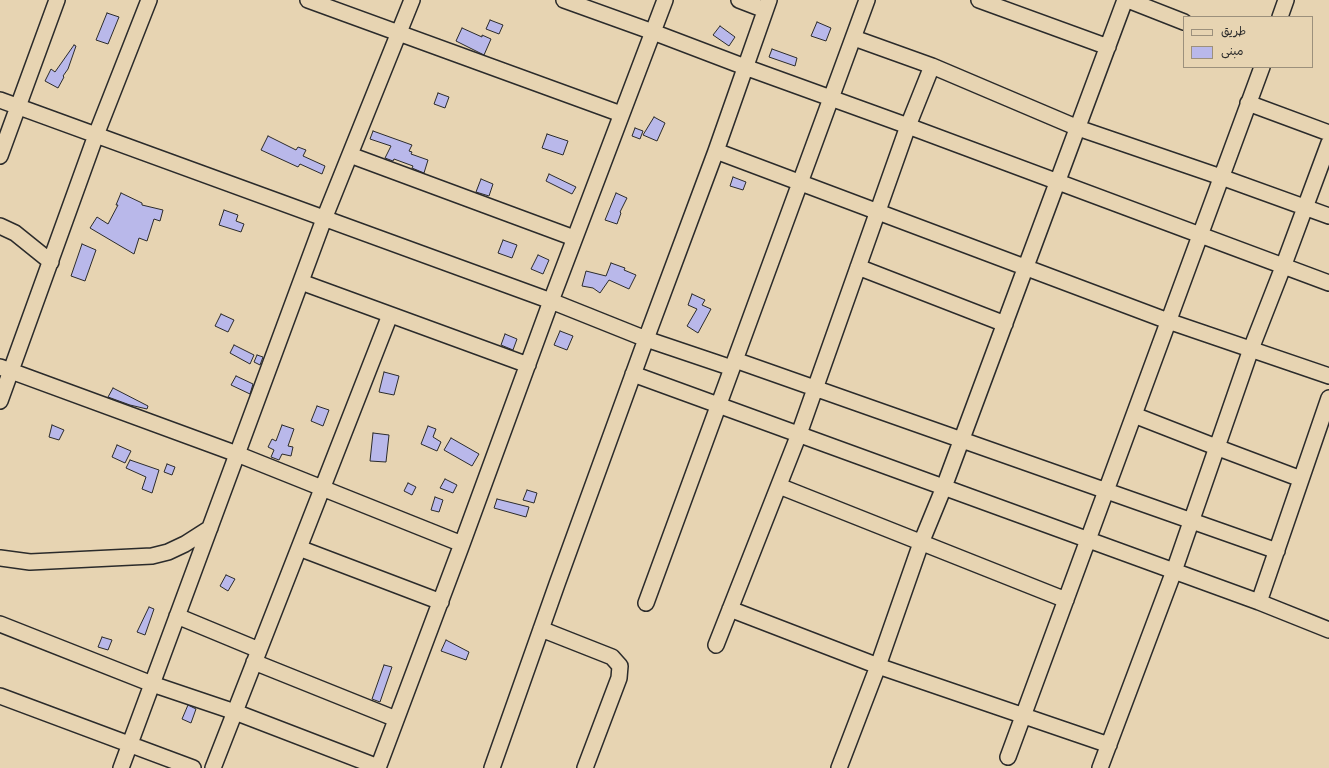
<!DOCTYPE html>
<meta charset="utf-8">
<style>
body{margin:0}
#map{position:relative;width:1329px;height:768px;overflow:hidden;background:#e7d4b2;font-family:Mali,"Playpen Sans Arabic",sans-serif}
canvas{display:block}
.legend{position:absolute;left:1183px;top:16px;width:130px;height:52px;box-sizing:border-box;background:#e7d4b2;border:1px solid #9c907c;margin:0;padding:5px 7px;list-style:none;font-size:12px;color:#2b2b2b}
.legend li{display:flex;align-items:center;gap:8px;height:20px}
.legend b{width:20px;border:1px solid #9c907c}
</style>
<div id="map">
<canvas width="1329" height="768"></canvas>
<ul class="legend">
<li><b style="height:5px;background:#e7d4b2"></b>طريق</li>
<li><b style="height:11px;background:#b9b8ea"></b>مبنى</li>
</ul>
</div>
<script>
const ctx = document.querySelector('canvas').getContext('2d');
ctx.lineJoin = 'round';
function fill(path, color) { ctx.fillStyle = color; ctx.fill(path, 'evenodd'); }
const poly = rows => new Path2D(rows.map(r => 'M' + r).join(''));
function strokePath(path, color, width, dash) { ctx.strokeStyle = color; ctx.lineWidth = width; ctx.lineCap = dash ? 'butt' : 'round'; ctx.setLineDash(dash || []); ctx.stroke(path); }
const building = poly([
 [107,13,119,17,108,44,96,40,107,13],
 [490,20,503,25,499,34,486,29,490,20],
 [817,22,831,28,826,41,811,36,817,22],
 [720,26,735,37,729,46,713,35,720,26],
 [462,28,482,37,482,35,491,39,484,55,456,41,462,28],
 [74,45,76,46,68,69,63,76,64,77,58,88,45,81,51,69,55,72,74,45],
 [772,49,797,58,795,66,769,57,772,49],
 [438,93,449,97,445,108,434,104,438,93],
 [654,117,665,123,657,141,643,135,654,117],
 [635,128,643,131,640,139,632,136,635,128],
 [373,131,412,145,409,151,412,152,411,154,428,160,424,173,412,168,413,166,394,159,393,161,385,158,391,146,370,139,373,131],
 [547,134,568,141,563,155,542,148,547,134],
 [268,136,296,150,298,147,306,150,303,156,325,166,322,174,300,164,298,167,261,150,268,136],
 [549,174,576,187,572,194,546,181,549,174],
 [733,177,746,182,743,190,730,186,733,177],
 [481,179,493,184,489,196,476,192,481,179],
 [121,193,142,203,142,205,163,210,160,221,154,219,147,241,139,238,134,254,90,228,97,217,108,224,118,205,116,205,121,193],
 [616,193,627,198,620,212,621,213,617,224,605,220,616,193],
 [224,210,238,215,236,221,244,224,241,232,219,225,224,210],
 [503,240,517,245,512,258,498,253,503,240],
 [82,244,96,250,85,281,71,276,82,244],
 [538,255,549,260,543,274,531,269,538,255],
 [611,263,625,268,624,270,636,275,629,289,609,280,600,293,593,288,582,286,586,271,606,276,611,263],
 [692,294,705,300,702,305,711,309,698,333,687,326,697,309,688,305,692,294],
 [221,314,234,320,228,332,215,326,221,314],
 [560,331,573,336,567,350,554,345,560,331],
 [505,334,517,339,513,350,501,345,505,334],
 [234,345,254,355,250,364,230,353,234,345],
 [257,355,263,357,260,365,254,362,257,355],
 [384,372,399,376,394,395,379,392,384,372],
 [236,376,253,384,250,394,231,385,236,376],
 [113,388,148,406,147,409,130,405,108,397,113,388],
 [317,406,329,410,323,426,311,421,317,406],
 [52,425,64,430,59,440,49,437,52,425],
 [282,425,294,429,288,446,293,447,291,456,282,454,279,460,271,457,274,450,268,447,272,439,276,441,282,425],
 [428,426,436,429,433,437,441,442,437,451,421,444,428,426],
 [373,433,389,435,386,462,370,461,373,433],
 [451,438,479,454,472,466,444,450,451,438],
 [117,445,131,451,125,463,112,457,117,445],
 [130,460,159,470,152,493,142,489,146,477,126,468,130,460],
 [167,464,175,467,172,475,164,472,167,464],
 [445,479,457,485,453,493,440,488,445,479],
 [408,483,416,487,412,495,404,491,408,483],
 [527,490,537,493,534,503,523,500,527,490],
 [435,497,443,500,439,512,431,510,435,497],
 [497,499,529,507,526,517,494,508,497,499],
 [226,575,235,579,228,591,220,586,226,575],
 [149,607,154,609,145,635,137,632,149,607],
 [102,637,112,640,108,650,98,647,102,637],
 [446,640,469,652,466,660,441,651,446,640],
 [384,665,392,667,380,702,372,699,384,665],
 [188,705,196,709,191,723,182,719,188,705]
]);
const minor = poly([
 [308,0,621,114],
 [564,0,653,32,745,67,908,126,1329,283],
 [739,0,765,10],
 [979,0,1108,47],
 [1128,0,1184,22],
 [1280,17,1286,0],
 [854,38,932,66,1078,128,1221,177,1329,216],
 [0,100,551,301,646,339,732,368],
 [1248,103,1329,133],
 [716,151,1168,321,1329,376],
 [350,155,574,238],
 [0,156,57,0],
 [0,226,15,233,51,262],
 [858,267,1005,324],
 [301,282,528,365],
 [735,360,1277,551],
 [0,367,237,454,462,544],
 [633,374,1259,602,1329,630],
 [0,401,96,135,149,0],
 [1134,415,1216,447,1301,479],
 [779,486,1066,600],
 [299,548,441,602],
 [0,558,30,562,152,556,168,552,185,544,210,528],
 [1259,602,1329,398],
 [646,603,867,0],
 [730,609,878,666,1109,745],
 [177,616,259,650],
 [0,624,152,684,235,712,378,767],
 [541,629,612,657,620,666,619,678,585,768],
 [716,645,799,434,908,126,932,66],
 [254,662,396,719],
 [0,696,193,768],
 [1008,757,1262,67],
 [121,768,324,219,412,0],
 [213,768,390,315],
 [378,768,462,544,551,301,665,0],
 [492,768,557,584,646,339,716,151,769,0],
 [839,768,878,666,921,543,944,487,1125,0],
 [1100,768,1174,571,1251,349,1283,267,1329,143]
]);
fill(building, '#b9b8ea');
strokePath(building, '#2b2b2b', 1);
strokePath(minor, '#2b2b2b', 18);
strokePath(minor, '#e7d4b2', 15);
</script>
